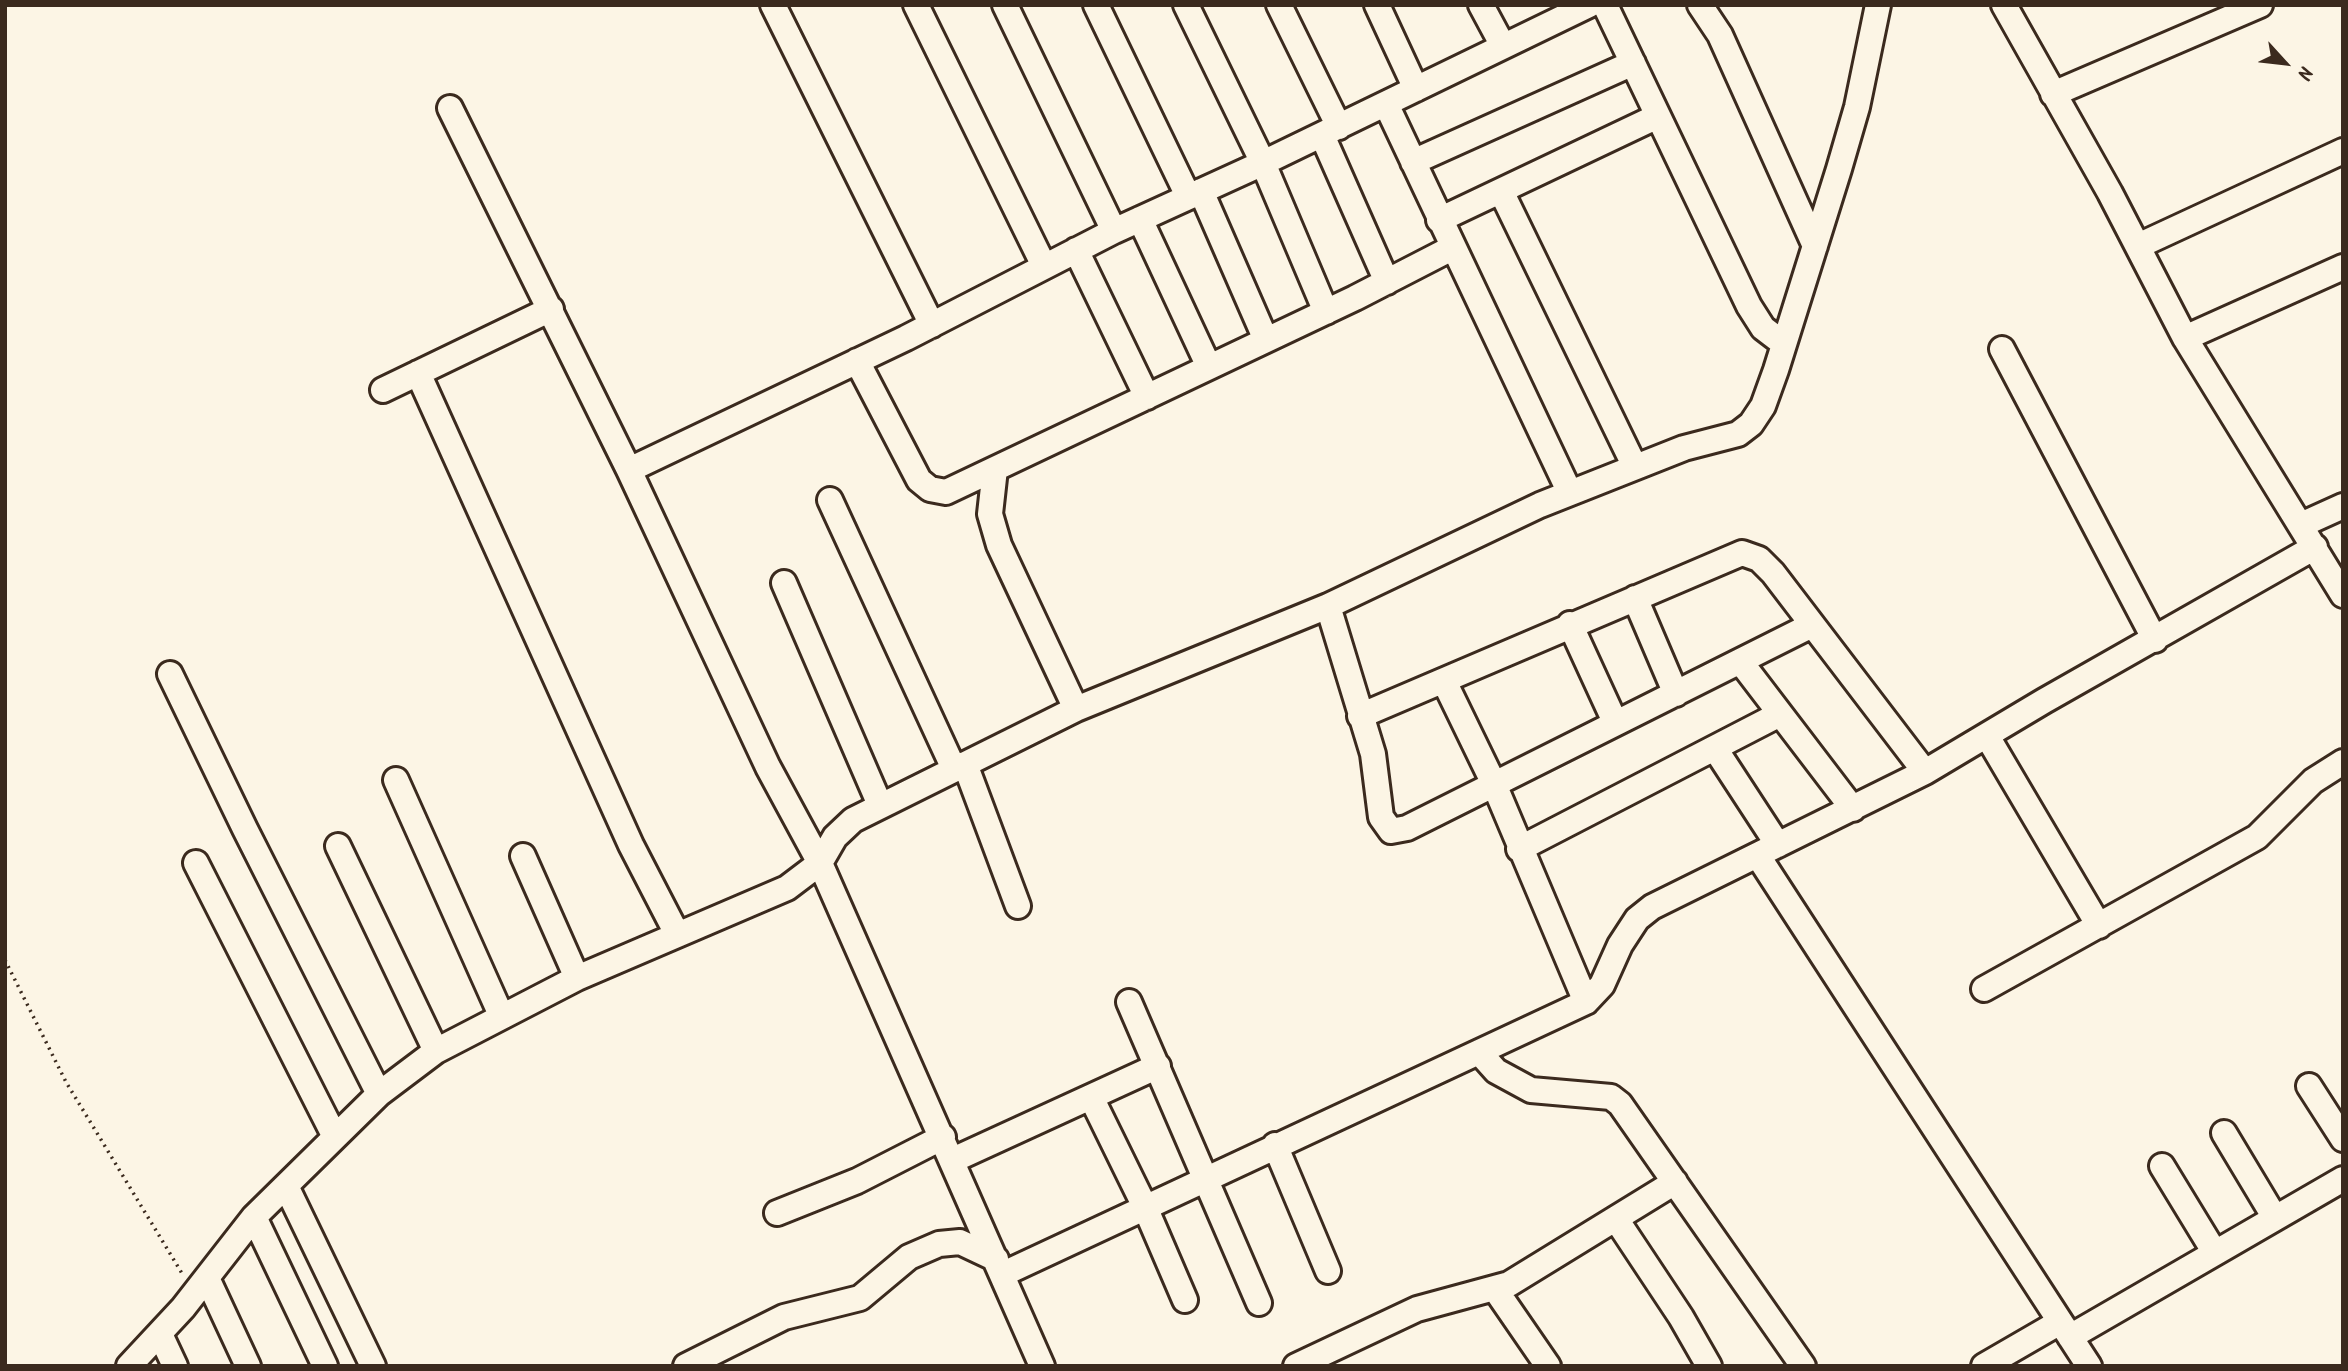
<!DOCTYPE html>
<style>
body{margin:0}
#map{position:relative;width:2348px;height:1371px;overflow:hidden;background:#fcf5e5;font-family:Kalam,sans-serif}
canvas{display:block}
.frame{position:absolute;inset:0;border:7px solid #3b2a1e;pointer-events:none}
.north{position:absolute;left:2250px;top:28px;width:70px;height:70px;-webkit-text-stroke:5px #fcf5e5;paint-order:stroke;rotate:117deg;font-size:19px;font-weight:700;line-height:28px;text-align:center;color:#3b2a1e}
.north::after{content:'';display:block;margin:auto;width:24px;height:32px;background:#3b2a1e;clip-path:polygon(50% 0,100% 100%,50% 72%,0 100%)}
</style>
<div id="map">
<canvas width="2348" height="1371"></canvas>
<div class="frame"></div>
<div class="north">N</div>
</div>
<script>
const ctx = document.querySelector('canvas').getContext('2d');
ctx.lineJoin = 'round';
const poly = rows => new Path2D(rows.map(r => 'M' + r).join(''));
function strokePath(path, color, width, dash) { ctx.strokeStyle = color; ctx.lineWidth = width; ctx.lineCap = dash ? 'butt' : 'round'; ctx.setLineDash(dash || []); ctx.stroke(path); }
const path = poly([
 [5,960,66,1082,183,1275]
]);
const minor = poly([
 [773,5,932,325],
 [916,5,1044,266],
 [1005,5,1114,231],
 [1096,5,1188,196],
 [1186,5,1263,163,1326,312],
 [1279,5,1339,127],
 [1377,5,1416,89],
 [1481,5,1503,46],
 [1605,5,1749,306,1763,328,1784,344],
 [1700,5,1720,35,1815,246],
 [2004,5,2110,193,2185,338,2343,595],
 [2053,94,2260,5],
 [1386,104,1570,493],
 [450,108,629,470,768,767,820,863,1042,1366],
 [1322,135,1387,282],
 [1413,162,1633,63],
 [1201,191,1266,340],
 [1501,191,1635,467],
 [1140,219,1209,367],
 [1439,220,1658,116],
 [2138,246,2343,151],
 [1076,250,1147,397],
 [2185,338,2343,267],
 [2002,349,2155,640],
 [857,361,919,480,930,489,946,492,1355,298,1452,248],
 [418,373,631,845,677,934],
 [383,390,551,309],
 [995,469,990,514,999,545,1076,709],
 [629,470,906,338,1114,231,1263,163,1589,5],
 [830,500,954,769],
 [2301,525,2343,506],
 [784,583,880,805],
 [1635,598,1676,694],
 [1328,606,1373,754,1381,817,1391,831,1407,828,1812,625],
 [1570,624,1615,722],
 [1740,661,1853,809],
 [170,674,245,829,379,1094],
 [1444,681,1494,784,1586,1002],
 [1360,716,1742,553,1759,559,1773,573,1925,772],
 [1987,736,2099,926],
 [1716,750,1778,845],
 [965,764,1018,906],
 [396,780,501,1015],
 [338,846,436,1051],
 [1519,849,1780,714],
 [523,856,577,978],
 [1758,856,2089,1366],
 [196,863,335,1137],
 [1984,989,2257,837,2313,781,2343,762],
 [1129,1002,1259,1303],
 [1479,1052,1496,1071,1531,1090,1611,1097,1620,1104,1803,1366],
 [2309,1086,2343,1139],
 [1091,1097,1145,1207,1185,1300],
 [2224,1133,2275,1218],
 [1275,1145,1328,1271],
 [953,1160,1158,1066],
 [2162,1166,2215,1253],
 [286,1186,373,1366],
 [777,1213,857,1181,943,1137],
 [254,1217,325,1366],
 [1616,1219,1681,1317,1709,1366],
 [1003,1274,1586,1002,1602,985,1620,945,1637,919,1652,907,1925,772,2044,701,2315,547],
 [207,1278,248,1366],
 [1495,1289,1548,1366],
 [160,1334,175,1366],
 [2070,1337,2343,1179],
 [129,1366,183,1308,254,1217,379,1094,436,1051,577,978,787,888,820,863,835,837,853,820,1076,709,1328,606,1540,505,1684,448,1738,434,1751,424,1763,406,1776,370,1839,169,1857,107,1878,5],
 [686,1366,784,1317,860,1298,909,1257,939,1244,960,1242,996,1259],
 [1296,1366,1417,1309,1509,1284,1675,1182],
 [1984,1366,2060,1322]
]);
strokePath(minor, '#3b2a1e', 30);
strokePath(path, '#3b2a1e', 3.5, [2, 5]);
strokePath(minor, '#fcf5e5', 24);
</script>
